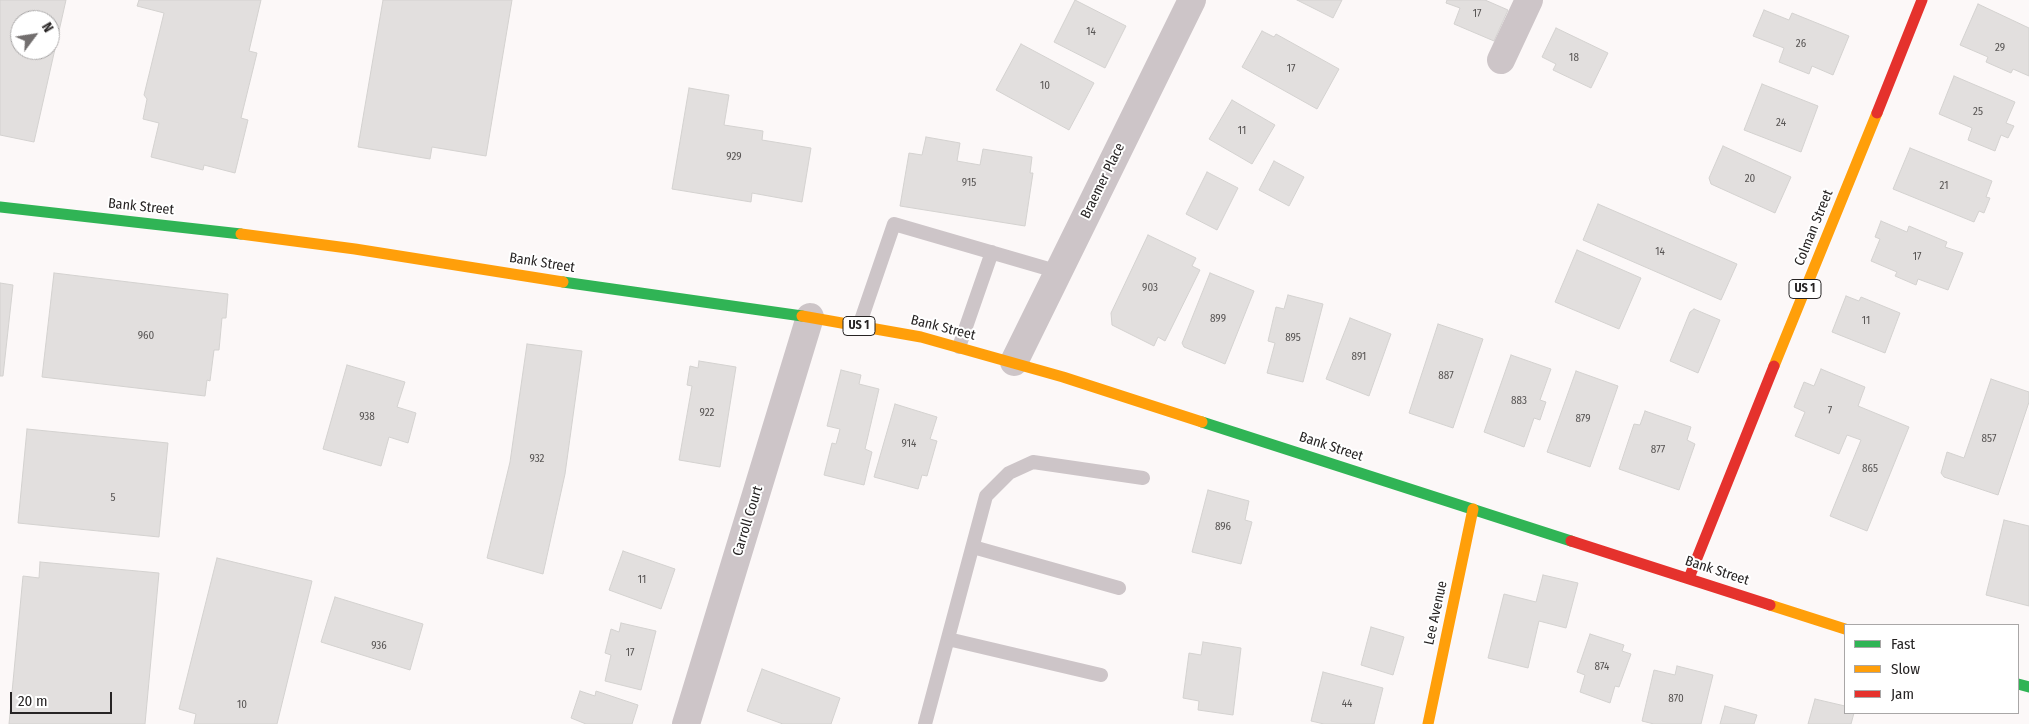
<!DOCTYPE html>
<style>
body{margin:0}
#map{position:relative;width:2029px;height:724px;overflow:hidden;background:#fcf8f8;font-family:"Fira Sans Condensed",sans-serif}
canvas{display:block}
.legend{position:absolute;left:1844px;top:624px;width:175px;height:90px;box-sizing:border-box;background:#fff;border:1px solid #a9a7a7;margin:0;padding:6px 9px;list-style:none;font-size:15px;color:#272424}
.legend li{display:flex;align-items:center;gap:10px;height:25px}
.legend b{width:25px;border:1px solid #a9a7a7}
.north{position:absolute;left:10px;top:10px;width:50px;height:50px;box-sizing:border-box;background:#fff;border:1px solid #a9a7a7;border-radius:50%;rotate:59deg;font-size:14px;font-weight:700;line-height:20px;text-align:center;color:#272424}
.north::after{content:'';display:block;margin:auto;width:18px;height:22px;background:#726e6e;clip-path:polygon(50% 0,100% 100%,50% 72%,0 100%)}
.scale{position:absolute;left:10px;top:692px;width:102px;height:22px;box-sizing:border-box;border:2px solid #272424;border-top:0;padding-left:6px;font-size:15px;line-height:18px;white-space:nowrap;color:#272424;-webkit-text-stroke:4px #fff;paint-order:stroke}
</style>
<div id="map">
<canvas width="2029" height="724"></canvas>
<ul class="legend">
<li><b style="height:6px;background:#30b455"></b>Fast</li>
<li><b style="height:6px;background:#ff9f0a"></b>Slow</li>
<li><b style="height:6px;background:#e5322d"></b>Jam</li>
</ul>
<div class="north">N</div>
<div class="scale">20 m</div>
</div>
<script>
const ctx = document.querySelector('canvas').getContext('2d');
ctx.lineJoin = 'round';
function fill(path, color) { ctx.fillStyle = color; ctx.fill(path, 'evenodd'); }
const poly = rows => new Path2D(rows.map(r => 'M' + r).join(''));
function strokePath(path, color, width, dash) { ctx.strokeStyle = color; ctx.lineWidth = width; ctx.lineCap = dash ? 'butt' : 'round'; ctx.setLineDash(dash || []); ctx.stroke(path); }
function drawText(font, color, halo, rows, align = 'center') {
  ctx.font = font + ' "Fira Sans Condensed",sans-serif'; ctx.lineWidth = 4; ctx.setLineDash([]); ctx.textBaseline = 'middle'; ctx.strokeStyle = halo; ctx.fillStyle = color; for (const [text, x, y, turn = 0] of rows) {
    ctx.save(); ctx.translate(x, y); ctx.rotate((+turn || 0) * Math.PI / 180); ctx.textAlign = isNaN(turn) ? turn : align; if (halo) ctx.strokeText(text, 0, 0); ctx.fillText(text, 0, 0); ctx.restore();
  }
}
const building = poly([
 [0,0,66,0,34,142,0,135,0,0],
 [20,20,50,20,50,50,20,50,20,20],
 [139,0,261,0,249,51,257,53,241,118,248,120,235,173,204,165,203,170,151,157,159,123,143,119,147,99,144,95,164,13,137,6,139,0],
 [383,0,512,0,486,156,432,147,430,159,358,147,383,0],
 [1075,0,1126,26,1105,68,1054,42,1075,0],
 [1297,0,1342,0,1333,18,1297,0],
 [1447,0,1485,0,1508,10,1494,41,1454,24,1460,8,1446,3,1447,0],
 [1978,4,2029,28,2029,76,2013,69,2011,73,1986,62,1988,57,1960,45,1978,4],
 [1764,10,1789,20,1792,13,1849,36,1833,75,1812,66,1809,74,1779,62,1784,48,1753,36,1764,10],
 [1556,28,1608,53,1591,88,1553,70,1556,64,1542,57,1556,28],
 [1262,31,1274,37,1276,34,1339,69,1317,109,1242,67,1262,31],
 [1021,44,1094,83,1069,130,996,90,1021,44],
 [1954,76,2015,102,2006,123,2014,126,2008,138,2001,135,1995,151,1968,140,1972,128,1939,114,1954,76],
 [1762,84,1818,106,1801,152,1744,130,1762,84],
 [689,88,729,95,724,125,763,131,762,140,811,148,802,202,752,193,751,202,672,189,689,88],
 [1232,100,1275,125,1252,164,1209,139,1232,100],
 [926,137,960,143,957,161,980,165,983,149,1032,157,1030,173,1033,173,1025,226,900,206,909,153,922,155,926,137],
 [1723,146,1791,177,1775,213,1711,184,1709,178,1723,146],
 [1910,148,1992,181,1986,197,1990,198,1984,213,1979,211,1974,222,1893,189,1910,148],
 [1274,161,1304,177,1289,206,1259,190,1274,161],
 [1207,172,1238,188,1217,230,1186,214,1207,172],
 [1598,204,1737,264,1721,300,1583,240,1598,204],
 [1881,221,1907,232,1909,226,1947,242,1945,247,1963,253,1948,290,1918,279,1916,285,1895,276,1897,272,1871,261,1880,239,1875,237,1881,221],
 [1148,235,1196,258,1192,266,1200,270,1165,341,1158,337,1154,346,1112,325,1111,313,1148,235],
 [1577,250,1641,278,1619,329,1555,302,1577,250],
 [54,273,228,294,226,318,222,318,219,350,214,350,210,381,207,380,205,396,42,377,54,273],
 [1210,273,1254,291,1225,364,1184,347,1182,343,1210,273],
 [0,283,13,285,3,376,0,376,0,283],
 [1288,295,1323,304,1303,382,1267,373,1275,343,1268,341,1276,307,1284,309,1288,295],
 [1846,296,1859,301,1861,297,1900,313,1885,353,1832,332,1846,296],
 [1694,309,1720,320,1698,373,1670,361,1690,312,1694,309],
 [1350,318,1391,334,1369,396,1326,379,1350,318],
 [1438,324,1483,339,1453,428,1409,413,1438,324],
 [527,344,582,351,565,474,543,574,487,558,510,462,527,344],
 [1511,355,1551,369,1540,400,1546,402,1540,420,1534,418,1524,447,1484,432,1511,355],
 [699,361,736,367,720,467,679,460,692,386,687,385,690,366,698,368,699,361],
 [347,365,405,382,397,407,416,413,408,443,389,437,381,466,323,449,347,365],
 [1821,369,1865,387,1858,406,1909,427,1867,531,1830,516,1861,440,1847,435,1839,454,1795,436,1805,412,1794,407,1804,382,1814,386,1821,369],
 [841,370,861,375,859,384,879,389,865,449,872,452,864,485,824,475,832,443,836,444,840,429,827,426,841,370],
 [1576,371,1618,386,1590,467,1547,452,1576,371],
 [1991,379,2029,392,2029,402,1998,495,1944,477,1941,473,1947,452,1964,458,1991,379],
 [895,404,937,417,930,439,937,441,927,476,922,475,918,489,874,477,895,404],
 [1645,411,1691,427,1687,440,1695,444,1679,490,1619,469,1634,424,1640,425,1645,411],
 [27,429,168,443,159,537,18,523,27,429],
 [1208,490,1249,501,1245,520,1252,522,1241,564,1192,552,1208,490],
 [2004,520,2029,526,2029,606,1986,595,2004,520],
 [623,551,675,569,661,609,609,590,623,551],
 [217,558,312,581,277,724,194,724,196,714,179,709,217,558],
 [40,562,159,573,145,724,9,724,23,576,39,578,40,562],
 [1543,575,1578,583,1566,628,1539,621,1528,668,1488,658,1504,594,1536,602,1543,575],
 [335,597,423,624,410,670,321,642,335,597],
 [621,623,656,631,641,690,605,681,611,655,605,653,611,629,619,632,621,623],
 [1371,627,1404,637,1393,675,1361,665,1371,627],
 [1590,634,1624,645,1622,651,1631,654,1619,687,1615,686,1610,703,1580,692,1585,675,1577,672,1590,634],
 [1203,642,1241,648,1233,715,1198,710,1199,701,1183,698,1189,653,1201,655,1203,642],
 [1677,666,1713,675,1701,724,1654,724,1642,721,1654,670,1675,675,1677,666],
 [762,669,840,698,831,724,783,724,747,711,762,669],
 [1323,672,1383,688,1374,724,1324,724,1311,721,1323,672],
 [580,691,595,696,596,691,638,705,632,724,586,724,571,718,580,691],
 [1815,699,1845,706,1845,713,1854,713,1851,724,1808,724,1815,699],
 [1725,706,1757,715,1754,724,1720,724,1725,706]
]);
const lane = poly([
 [859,326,894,224,1059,272],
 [959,347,992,252],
 [973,547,1119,588],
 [948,639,1101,675],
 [925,724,986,496,1009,473,1033,462,1143,478]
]);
const street = poly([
 [1501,60,1529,0],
 [1014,362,1192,0],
 [686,724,810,317]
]);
const fast = poly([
 [0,207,241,234],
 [563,282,802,316],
 [1202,422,1571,541],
 [2018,684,2029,687]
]);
const slow = poly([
 [241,234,355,249,563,282],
 [802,316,921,337,1063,377,1202,422],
 [1774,366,1877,113],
 [1770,605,1845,629],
 [1428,724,1473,509]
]);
const jam = poly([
 [1877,113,1922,0],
 [1571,541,1770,605],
 [1689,578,1774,366]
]);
const numberNames = [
 ["17",1477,14],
 ["14",1091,32],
 ["26",1801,44],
 ["29",2000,48],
 ["18",1574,58],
 ["17",1291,69],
 ["10",1045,86],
 ["25",1978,112],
 ["24",1781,123],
 ["11",1242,131],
 ["929",734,157],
 ["20",1750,179],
 ["915",969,183],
 ["21",1944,186],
 ["14",1660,252],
 ["17",1917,257],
 ["903",1150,288],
 ["899",1218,319],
 ["11",1866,321],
 ["960",146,336],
 ["895",1293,338],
 ["891",1359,357],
 ["887",1446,376],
 ["883",1519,401],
 ["7",1830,411],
 ["922",707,413],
 ["938",367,417],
 ["879",1583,419],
 ["857",1989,439],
 ["914",909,444],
 ["877",1658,450],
 ["932",537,459],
 ["865",1870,469],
 ["5",113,498],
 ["896",1223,527],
 ["11",642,580],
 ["936",379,646],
 ["17",630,653],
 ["874",1602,667],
 ["870",1676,699],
 ["44",1347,704],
 ["10",242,705]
];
const shields = [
 [1805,289,32],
 [859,326,32]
];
const shieldNames = [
 ["US 1",1805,289],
 ["US 1",859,326]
];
const streetNames = [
 ["Braemer Place",1103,181,-64],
 ["Bank Street",141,207,6],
 ["Colman Street",1814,228,-68],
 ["Bank Street",542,263,9],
 ["Bank Street",943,328,14],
 ["Bank Street",1331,447,18],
 ["Carroll Court",748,521,-73],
 ["Bank Street",1717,571,18],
 ["Lee Avenue",1436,613,-78]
];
fill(building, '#e2dfde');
strokePath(building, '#d4d2d0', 1);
strokePath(lane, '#cdc5c8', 14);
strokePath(street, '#cdc5c8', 28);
strokePath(fast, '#30b455', 11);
strokePath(slow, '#ff9f0a', 11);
strokePath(jam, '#e5322d', 11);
drawText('11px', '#585554', null, numberNames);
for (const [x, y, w] of shields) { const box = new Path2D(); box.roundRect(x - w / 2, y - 9.5, w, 19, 4); ctx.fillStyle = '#fff'; ctx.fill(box); strokePath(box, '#272424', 1); }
drawText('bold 12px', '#272424', null, shieldNames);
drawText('14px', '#272424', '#fff', streetNames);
</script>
